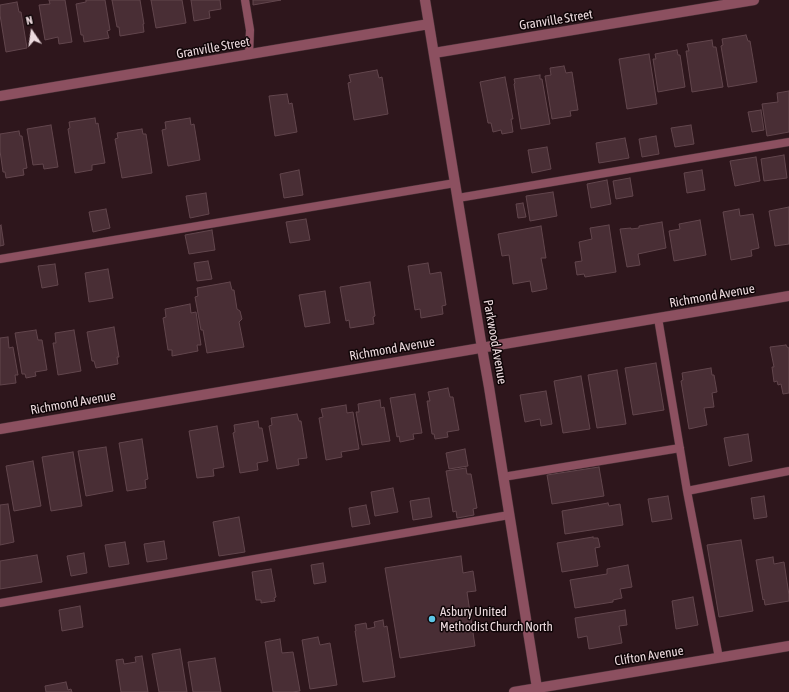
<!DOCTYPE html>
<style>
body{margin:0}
#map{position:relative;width:789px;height:692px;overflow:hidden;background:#2e161c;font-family:"Asap Condensed",sans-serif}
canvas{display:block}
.north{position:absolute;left:12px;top:12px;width:40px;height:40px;-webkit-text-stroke:3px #0f0507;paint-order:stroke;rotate:347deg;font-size:11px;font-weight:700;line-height:16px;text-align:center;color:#ecdade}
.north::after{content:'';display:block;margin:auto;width:14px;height:18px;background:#ecdade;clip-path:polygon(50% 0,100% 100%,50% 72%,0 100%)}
</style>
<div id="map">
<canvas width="789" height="692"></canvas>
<div class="north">N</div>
</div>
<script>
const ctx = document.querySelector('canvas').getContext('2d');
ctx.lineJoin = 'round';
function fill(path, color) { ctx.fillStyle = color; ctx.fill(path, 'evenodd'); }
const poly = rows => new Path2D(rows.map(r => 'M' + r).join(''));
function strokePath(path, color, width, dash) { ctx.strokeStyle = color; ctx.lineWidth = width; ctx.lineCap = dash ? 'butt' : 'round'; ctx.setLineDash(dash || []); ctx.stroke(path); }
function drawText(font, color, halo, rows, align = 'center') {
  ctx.font = font + ' "Asap Condensed",sans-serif'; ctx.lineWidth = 3; ctx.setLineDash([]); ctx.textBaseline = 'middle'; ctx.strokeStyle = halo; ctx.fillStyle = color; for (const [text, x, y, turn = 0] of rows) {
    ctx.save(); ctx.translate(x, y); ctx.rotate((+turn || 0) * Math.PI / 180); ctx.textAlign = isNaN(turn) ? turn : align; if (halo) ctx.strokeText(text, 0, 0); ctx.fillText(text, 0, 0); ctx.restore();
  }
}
const building = poly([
 [49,0,65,0,72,42,59,44,58,37,45,40,39,5,50,4,49,0],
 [86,0,105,0,110,30,107,31,109,38,84,42,83,35,81,35,76,4,86,2,86,0],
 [112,0,140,0,144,24,143,24,144,32,120,36,119,27,117,27,112,0],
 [151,0,182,0,186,23,156,28,151,0],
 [191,0,220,0,221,9,209,11,210,18,194,21,191,0],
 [253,0,281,0,253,5,253,0],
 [17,2,19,12,21,12,27,48,6,52,0,15,0,5,17,2],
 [746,35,748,41,750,41,757,82,728,87,721,46,723,45,722,39,746,35],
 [712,40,713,47,716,47,723,87,692,92,686,51,689,51,687,44,712,40],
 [677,50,678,55,680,55,685,87,658,92,653,59,656,59,655,54,677,50],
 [649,54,657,104,627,109,619,59,649,54],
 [564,66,566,73,572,72,578,110,570,111,571,116,552,119,545,76,551,75,550,68,564,66],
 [377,70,379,78,382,77,388,114,354,120,348,83,351,82,349,75,377,70],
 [540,75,540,79,542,79,550,124,521,129,514,84,515,83,514,79,540,75],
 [505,77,513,119,511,119,513,132,502,134,501,130,493,132,491,123,488,123,480,82,505,77],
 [789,91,789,132,767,136,762,104,778,102,777,93,789,91],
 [287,94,289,104,292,103,297,132,275,136,269,96,287,94],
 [761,110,764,130,752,132,748,112,761,110],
 [95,118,96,124,98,123,105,163,92,165,92,170,75,173,68,129,70,128,69,122,95,118],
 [190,118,191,125,194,124,200,160,168,166,162,130,166,129,165,122,190,118],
 [51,125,58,167,44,169,43,164,33,165,27,129,51,125],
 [691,125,694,144,675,147,671,128,691,125],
 [142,129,143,134,146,134,152,173,122,178,115,139,118,138,117,133,142,129],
 [19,131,20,136,22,136,27,168,23,169,24,175,6,178,5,172,3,172,0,151,0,134,19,131],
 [656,136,659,154,642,157,639,139,656,136],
 [625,138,629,158,599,163,596,143,625,138],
 [547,147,551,169,532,173,528,150,547,147],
 [784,155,787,178,764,181,761,159,784,155],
 [756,157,760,181,735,186,730,161,756,157],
 [299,170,303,195,284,198,280,174,299,170],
 [702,170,705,190,687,193,684,173,702,170],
 [630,178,633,196,616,199,613,181,630,178],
 [607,180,611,204,591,208,587,184,607,180],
 [553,192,557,216,530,221,526,196,553,192],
 [206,193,209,214,190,218,186,196,206,193],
 [523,203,526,217,518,218,516,204,523,203],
 [789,207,789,244,775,246,769,211,789,207],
 [106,209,110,228,93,232,89,212,106,209],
 [739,209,740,216,753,214,759,248,751,250,752,256,731,260,723,212,739,209],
 [306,219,310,240,290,243,286,222,306,219],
 [700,220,706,255,674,261,669,231,680,229,679,224,700,220],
 [662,222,666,248,638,254,640,265,627,267,620,229,631,228,631,229,639,228,639,226,662,222],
 [1,225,4,245,0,246,0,226,1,225],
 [609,225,616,272,585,277,584,274,577,275,575,262,582,261,579,242,592,239,590,228,609,225],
 [541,226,546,258,541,258,547,289,532,292,530,281,513,284,509,255,502,256,498,234,541,226],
 [212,230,215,250,189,254,185,235,212,230],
 [208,261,212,279,197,281,194,263,208,261],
 [428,263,430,274,441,272,446,305,442,306,443,314,421,318,420,309,415,310,408,266,428,263],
 [55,264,58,285,42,288,38,266,55,264],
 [108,269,113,298,89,302,85,273,108,269],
 [230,282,232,290,234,290,237,309,240,311,242,319,239,322,244,347,207,353,203,330,201,330,195,297,198,296,197,288,230,282],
 [370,282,375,316,373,317,374,324,350,328,349,320,346,321,340,287,370,282],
 [325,291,330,323,305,327,299,295,325,291],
 [190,304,191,313,196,312,201,345,197,345,198,351,172,356,172,350,168,350,163,318,166,317,165,309,190,304],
 [114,327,119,357,117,357,118,364,96,368,94,361,92,361,87,332,114,327],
 [36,330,38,340,42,340,47,370,35,372,36,376,26,378,25,374,22,374,15,333,36,330],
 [74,330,81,371,58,375,53,343,56,343,55,333,74,330],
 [8,337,9,348,13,347,18,375,15,375,16,383,0,385,0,338,8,337],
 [786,345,787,347,789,348,789,393,783,394,781,384,778,385,777,381,774,382,772,367,774,367,770,347,786,345],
 [656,363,664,410,633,415,625,368,656,363],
 [711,368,712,375,714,375,717,392,712,393,714,407,704,408,707,425,689,429,681,381,683,380,682,373,711,368],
 [617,370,626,424,597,428,588,375,617,370],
 [581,376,590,429,563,433,554,381,581,376],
 [448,388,450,397,453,397,459,430,447,432,448,437,435,439,434,434,432,434,427,401,430,401,428,392,448,388],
 [546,391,552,424,541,426,540,419,525,422,520,395,546,391],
 [415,394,422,433,413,434,414,439,400,442,399,436,397,437,390,398,415,394],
 [380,400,381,408,384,407,390,441,362,445,356,412,359,412,358,404,380,400],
 [346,405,347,413,353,412,359,449,341,452,342,457,326,460,319,418,323,417,321,409,346,405],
 [297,414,299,421,301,421,307,458,298,459,299,465,277,469,269,426,272,425,271,418,297,414],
 [258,421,259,428,262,428,268,461,257,463,258,470,240,473,233,433,235,432,234,425,258,421],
 [217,426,224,467,213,469,214,476,197,478,189,431,217,426],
 [748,434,752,461,729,466,724,438,748,434],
 [142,439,148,479,145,480,146,488,127,491,119,443,142,439],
 [106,447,113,491,86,496,78,451,106,447],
 [465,449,468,466,449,469,446,453,465,449],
 [73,452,82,506,51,511,42,457,73,452],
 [33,461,41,506,14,511,6,466,33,461],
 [599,467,604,496,552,504,547,475,599,467],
 [466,468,467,474,471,474,477,508,473,509,474,515,457,518,456,511,453,512,446,471,466,468],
 [393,488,398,512,375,516,371,492,393,488],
 [668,496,672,519,652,522,648,499,668,496],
 [764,496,767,517,754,519,751,498,764,496],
 [429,498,432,517,413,520,410,501,429,498],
 [608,503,609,506,620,504,623,525,565,534,562,511,608,503],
 [8,504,14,542,0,545,0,505,8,504],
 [366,505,370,524,352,527,349,508,366,505],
 [239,517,245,552,219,556,213,522,239,517],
 [593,537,593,538,598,538,600,547,595,548,598,566,562,572,557,543,593,537],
 [741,540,753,611,719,617,707,545,741,540],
 [164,541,167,559,147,562,144,544,164,541],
 [125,542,129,564,109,567,105,545,125,542],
 [84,553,87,573,71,576,67,556,84,553],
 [37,555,42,582,0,589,0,561,37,555],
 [461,556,463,573,473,571,476,591,467,592,475,646,400,658,385,568,461,556],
 [773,557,774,564,784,562,789,595,789,601,765,605,764,599,763,600,756,560,773,557],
 [323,563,326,582,314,584,311,565,323,563],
 [628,565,632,587,620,589,622,598,613,600,613,602,575,608,570,580,607,574,607,569,628,565],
 [271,569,276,597,274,598,275,601,261,603,261,600,256,600,252,572,271,569],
 [693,597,698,625,676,629,672,601,693,597],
 [80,606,83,627,62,631,59,610,80,606],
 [625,610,627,625,619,626,622,643,589,649,587,636,578,638,575,618,625,610],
 [383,620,384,627,387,626,395,677,363,682,355,631,356,631,355,625,366,623,367,629,375,627,374,622,383,620],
 [318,637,320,645,330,643,337,685,310,689,302,640,318,637],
 [280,639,282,653,293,652,300,691,292,692,273,692,265,642,280,639],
 [180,649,187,692,159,692,152,654,180,649],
 [142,656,148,692,121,692,116,660,123,659,124,664,136,662,135,657,142,656],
 [215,658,221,692,193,692,188,662,215,658],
 [66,682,68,690,71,689,72,692,46,692,45,686,66,682]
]);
const lane = poly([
 [245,0,250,30,249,55],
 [458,198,789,142],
 [0,259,455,183],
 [658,318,687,491,719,658],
 [503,477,680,448],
 [687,491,789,471],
 [0,603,509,515]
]);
const street = poly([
 [425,0,482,348,489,387,537,688],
 [434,53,754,0],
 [0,96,429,24],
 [0,429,789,296],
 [514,692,789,646]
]);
const markers = [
 [432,619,4,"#5dc7e8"]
];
const streetNames = [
 ["Granville Street",556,20,-9],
 ["Granville Street",213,48,-10],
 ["Richmond Avenue",712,296,-10],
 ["Parkwood Avenue",495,342,80],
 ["Richmond Avenue",392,349,-10],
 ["Richmond Avenue",73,403,-10],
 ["Clifton Avenue",649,656,-9]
];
const poiNames = [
 ["Asbury United",440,612],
 ["Methodist Church North",440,627]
];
fill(building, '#492e35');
strokePath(building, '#62464d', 1);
strokePath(lane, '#493137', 9);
strokePath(street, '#493137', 11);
strokePath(lane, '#8c5060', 8);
strokePath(street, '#8c5060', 10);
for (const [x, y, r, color] of markers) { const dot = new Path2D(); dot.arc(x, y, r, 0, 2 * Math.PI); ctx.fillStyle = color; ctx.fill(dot); strokePath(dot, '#0f0507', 1.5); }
drawText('13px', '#ecdade', '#0f0507', streetNames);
drawText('13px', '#ecdade', '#0f0507', poiNames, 'left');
</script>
